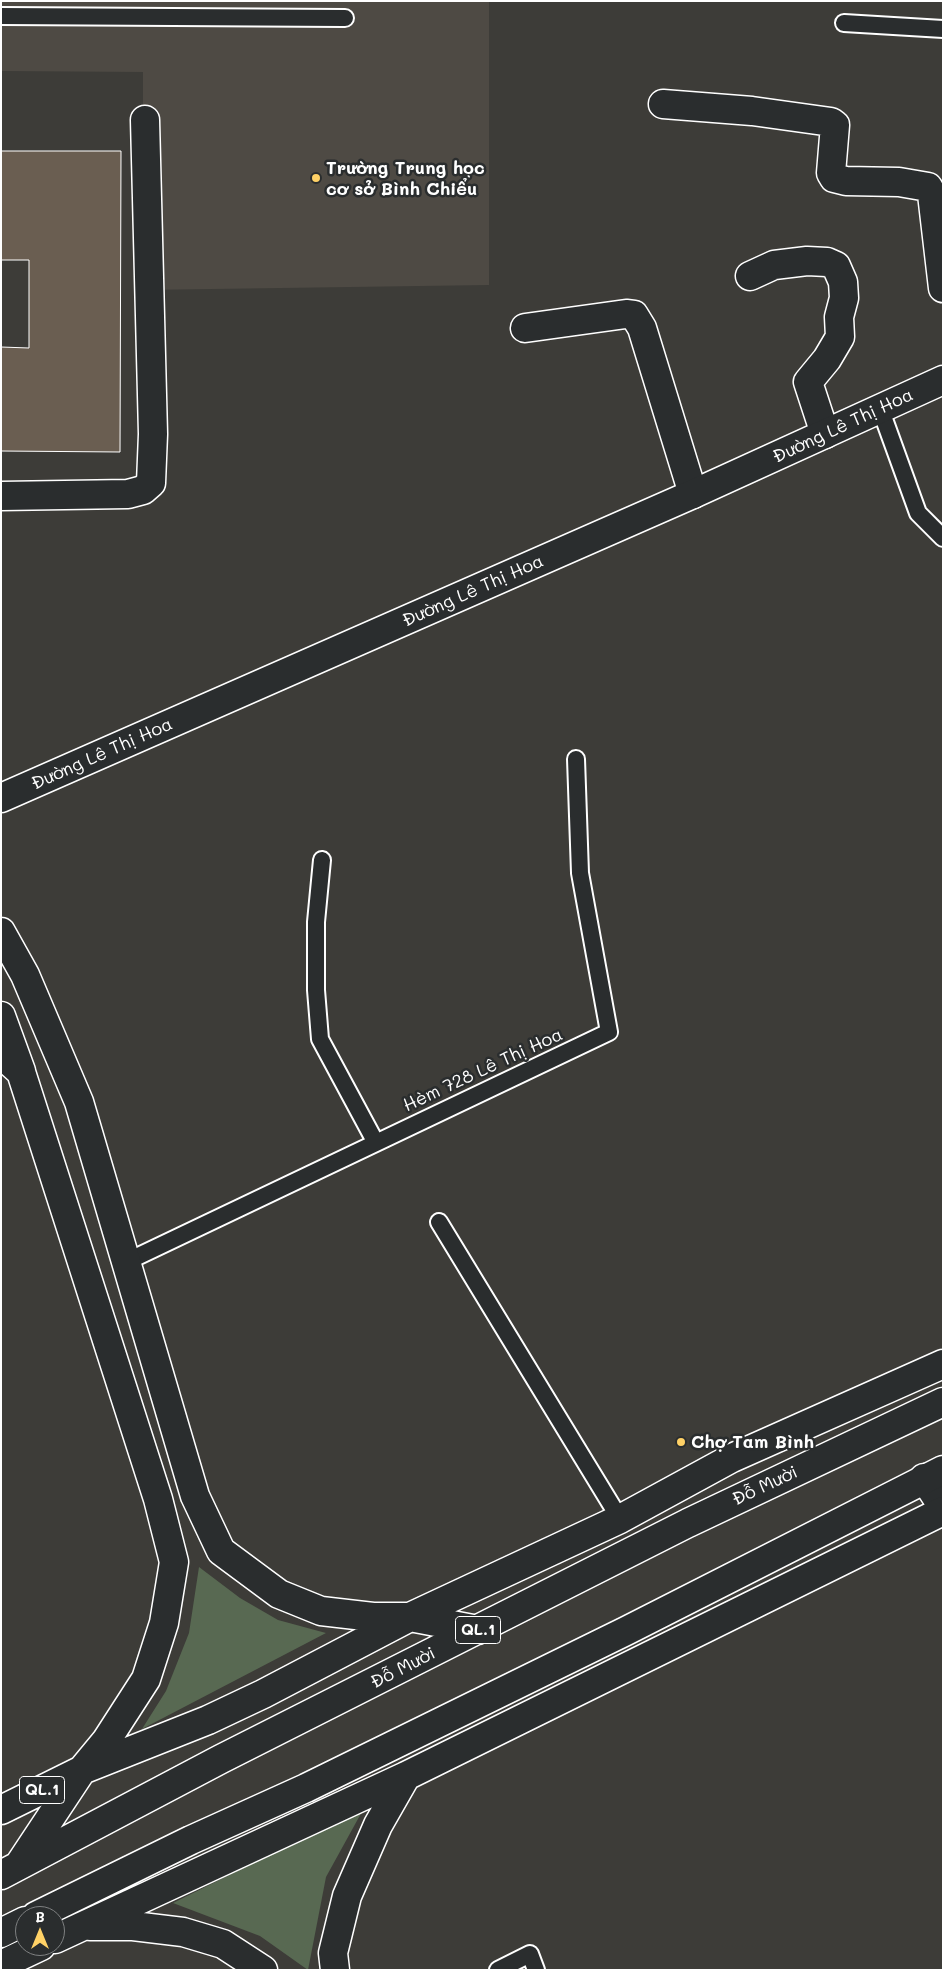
<!DOCTYPE html>
<meta charset="utf-8">
<style>
body{margin:0}
#map{position:relative;width:944px;height:1971px;overflow:hidden;background:#3d3c38;font-family:Mali,sans-serif}
canvas{display:block}
.frame{position:absolute;inset:0;border:2px solid #fff;pointer-events:none}
.north{position:absolute;left:15px;top:1906px;width:50px;height:50px;box-sizing:border-box;background:#2a2d2e;border:1px solid #7f8182;border-radius:50%;rotate:0deg;font-size:14px;font-weight:700;line-height:20px;text-align:center;color:#fff}
.north::after{content:'';display:block;margin:auto;width:18px;height:22px;background:#ffd166;clip-path:polygon(50% 0,100% 100%,50% 72%,0 100%)}
</style>
<div id="map">
<canvas width="944" height="1971"></canvas>
<div class="frame"></div>
<div class="north">B</div>
</div>
<script>
const ctx = document.querySelector('canvas').getContext('2d');
ctx.lineJoin = 'round';
function fill(path, color) { ctx.fillStyle = color; ctx.fill(path, 'evenodd'); }
const poly = rows => new Path2D(rows.map(r => 'M' + r).join(''));
function strokePath(path, color, width, dash) { ctx.strokeStyle = color; ctx.lineWidth = width; ctx.lineCap = dash ? 'butt' : 'round'; ctx.setLineDash(dash || []); ctx.stroke(path); }
function drawText(font, color, halo, rows, align = 'center') {
  ctx.font = font + ' Mali,sans-serif'; ctx.lineWidth = 5; ctx.setLineDash([]); ctx.textBaseline = 'middle'; ctx.strokeStyle = halo; ctx.fillStyle = color; for (const [text, x, y, turn = 0] of rows) {
    ctx.save(); ctx.translate(x, y); ctx.rotate((+turn || 0) * Math.PI / 180); ctx.textAlign = isNaN(turn) ? turn : align; if (halo) ctx.strokeText(text, 0, 0); ctx.fillText(text, 0, 0); ctx.restore();
  }
}
const built = poly([
 [1,1,489,1,489,285,143,290,143,72,1,71]
]);
const green = poly([
 [199,1567,240,1598,278,1620,326,1633,142,1729,166,1691,189,1633],
 [364,1808,326,1877,308,1970,260,1936,173,1903]
]);
const building = poly([
 [1,151,121,151,120,452,1,451,1,347,29,348,29,260,1,260,1,151]
]);
const lane = poly([
 [1,16,345,18],
 [844,23,943,29],
 [880,408,918,513,943,538],
 [322,860,316,922,316,990,320,1039,376,1143],
 [439,1222,620,1519],
 [126,1262,609,1032,580,873,576,759],
 [498,1970,530,1954,536,1970]
]);
const street = poly([
 [663,104,752,111,831,122,835,125,831,173,834,178,846,181,899,182,928,187,932,194,943,288],
 [750,276,774,265,807,261,827,262,836,266,843,282,844,298,839,317,840,337,827,359,808,382,825,434],
 [525,328,626,314,634,315,642,328,693,494],
 [1,496,128,494,143,490,151,483,153,434,145,120],
 [924,1478,943,1507]
]);
const secondary = poly([
 [1,798,693,494,943,380]
]);
const highway = poly([
 [1,932,25,975,79,1102,195,1496,221,1551,279,1594,321,1611,373,1617,410,1617,478,1630],
 [1,1016,21,1071],
 [1,1054,21,1072,158,1499,174,1562,164,1623,146,1679,106,1741,82,1770,19,1865],
 [1,1810,82,1770,208,1720,263,1694,410,1617,620,1519,732,1458,943,1364],
 [1,1875,221,1759,688,1523,943,1402],
 [36,1916,191,1840,306,1788,626,1631,943,1470],
 [90,1926,133,1926,183,1932,223,1944,263,1970],
 [1,1933,25,1921],
 [55,1939,406,1776,943,1511],
 [1,1965,41,1946],
 [335,1970,333,1953,347,1896,378,1825,406,1776]
]);
const markers = [
 [316,178,5,"#ffd166"],
 [681,1442,5,"#ffd166"]
];
const shields = [
 [478,1630,45],
 [42,1790,45]
];
const shieldNames = [
 ["QL.1",478,1630],
 ["QL.1",42,1790]
];
const poiNames = [
 ["Trường Trung học",326,168],
 ["cơ sở Bình Chiểu",326,189],
 ["Chợ Tam Bình",691,1442]
];
const streetNames = [
 ["Đường Lê Thị Hoa",843,426,-25],
 ["Đường Lê Thị Hoa",473,591,-24],
 ["Đường Lê Thị Hoa",102,754,-24],
 ["Hèm 728 Lê Thị Hoa",483,1070,-25],
 ["Đỗ Mười",765,1486,-25],
 ["Đỗ Mười",403,1668,-27]
];
fill(built, '#4e4a44');
fill(green, '#586952');
fill(building, '#6a5e51');
strokePath(building, '#fff', 1);
strokePath(lane, '#fff', 20);
strokePath(street, '#fff', 31);
strokePath(secondary, '#fff', 31);
strokePath(highway, '#fff', 31);
strokePath(lane, '#2a2d2e', 16);
strokePath(street, '#2a2d2e', 28);
strokePath(secondary, '#2a2d2e', 28);
strokePath(highway, '#2a2d2e', 28);
for (const [x, y, r, color] of markers) { const dot = new Path2D(); dot.arc(x, y, r, 0, 2 * Math.PI); ctx.fillStyle = color; ctx.fill(dot); strokePath(dot, '#2a2d2e', 2); }
for (const [x, y, w] of shields) { const box = new Path2D(); box.roundRect(x - w / 2, y - 13.5, w, 27, 4); ctx.fillStyle = '#2a2d2e'; ctx.fill(box); strokePath(box, '#fff', 1); }
drawText('bold 16px', '#fff', null, shieldNames);
drawText('bold 18px', '#fff', '#2a2d2e', poiNames, 'left');
drawText('18px', '#fff', '#2a2d2e', streetNames);
</script>
